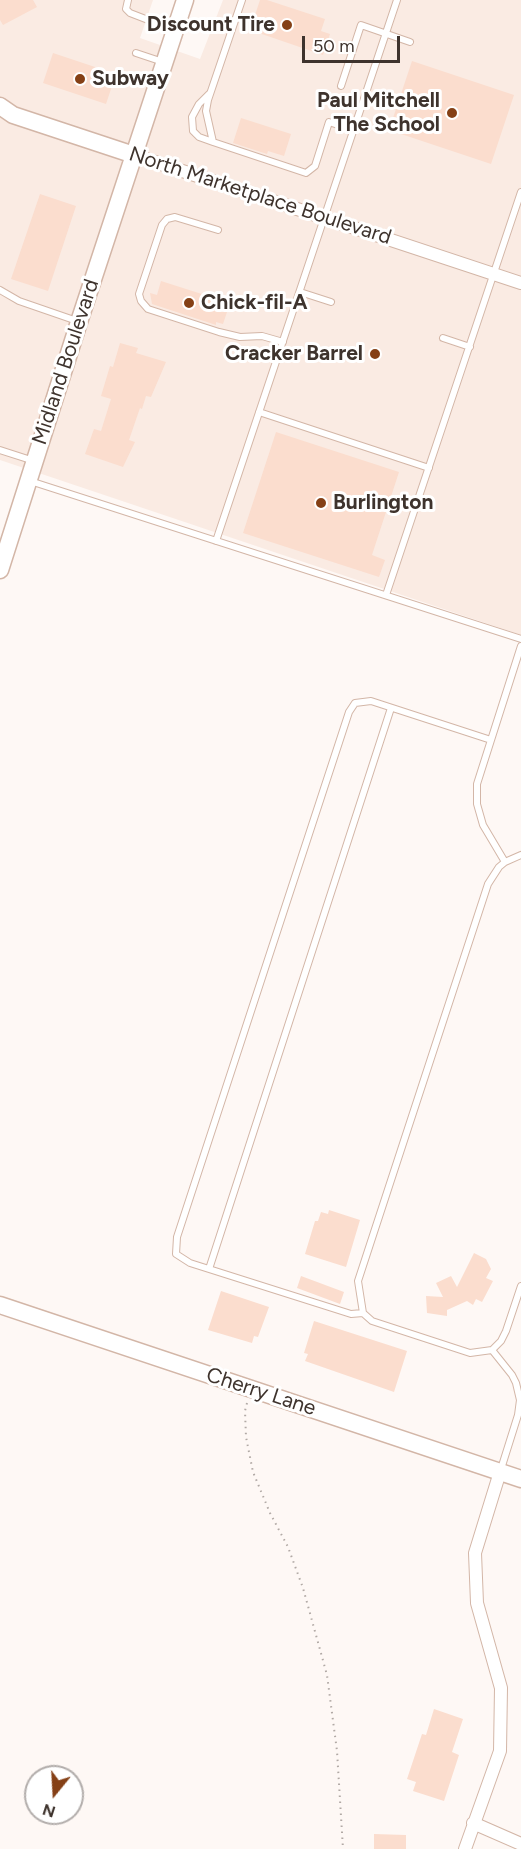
<!DOCTYPE html>
<style>
body{margin:0}
#map{position:relative;width:521px;height:1849px;overflow:hidden;background:#fef8f5;font-family:Figtree,sans-serif}
canvas{display:block}
.north{position:absolute;left:24px;top:1765px;width:60px;height:60px;box-sizing:border-box;background:#fff;border:2px solid #b2adab;border-radius:50%;rotate:198deg;font-size:16px;font-weight:700;line-height:24px;text-align:center;color:#3e332d}
.north::after{content:'';display:block;margin:auto;width:21px;height:27px;background:#854016;clip-path:polygon(50% 0,100% 100%,50% 72%,0 100%)}
.scale{position:absolute;left:302px;top:36px;width:98px;height:27px;box-sizing:border-box;border:3px solid #3e332d;border-top:0;padding-left:8px;font-size:18px;line-height:21px;white-space:nowrap;color:#3e332d;-webkit-text-stroke:4px #fff;paint-order:stroke}
</style>
<div id="map">
<canvas width="521" height="1849"></canvas>
<div class="north">N</div>
<div class="scale">50 m</div>
</div>
<script>
const ctx = document.querySelector('canvas').getContext('2d');
ctx.lineJoin = 'round';
function fill(path, color) { ctx.fillStyle = color; ctx.fill(path, 'evenodd'); }
const poly = rows => new Path2D(rows.map(r => 'M' + r).join(''));
function strokePath(path, color, width, dash) { ctx.strokeStyle = color; ctx.lineWidth = width; ctx.lineCap = dash ? 'butt' : 'round'; ctx.setLineDash(dash || []); ctx.stroke(path); }
function drawText(font, color, halo, rows, align = 'center') {
  ctx.font = font + ' Figtree,sans-serif'; ctx.lineWidth = 6; ctx.setLineDash([]); ctx.textBaseline = 'middle'; ctx.strokeStyle = halo; ctx.fillStyle = color; for (const [text, x, y, turn = 0] of rows) {
    ctx.save(); ctx.translate(x, y); ctx.rotate((+turn || 0) * Math.PI / 180); ctx.textAlign = isNaN(turn) ? turn : align; if (halo) ctx.strokeText(text, 0, 0); ctx.fillText(text, 0, 0); ctx.restore();
  }
}
const built = poly([
 [0,0,153,0,140,38,200,59,223,0,521,0,521,635,0,460]
]);
const building = poly([
 [0,0,33,0,37,7,3,25,0,20],
 [260,0,267,0,325,19,321,31,330,34,323,55,250,30],
 [53,53,116,74,106,104,43,83],
 [412,61,514,95,491,164,389,130],
 [241,118,291,134,284,156,268,151,267,154,233,143],
 [40,194,76,206,48,291,11,279],
 [161,281,230,303,223,324,216,322,216,325,152,304,150,293,157,295],
 [120,343,138,348,136,353,166,362,151,397,146,396,142,409,140,408,129,440,135,442,123,467,85,454,94,429,101,431,111,399,101,396,110,366,113,367],
 [276,432,399,472,372,555,385,560,379,577,243,533],
 [329,1210,360,1220,346,1267,305,1254,315,1221,318,1221,321,1212,328,1214],
 [474,1253,486,1259,491,1269,486,1278,493,1281,482,1302,476,1299,473,1305,467,1301,447,1310,447,1316,427,1313,426,1296,443,1297,436,1283,451,1276,457,1287],
 [301,1276,344,1292,340,1304,297,1288],
 [221,1291,269,1307,258,1337,254,1336,252,1343,208,1330],
 [314,1321,407,1351,394,1392,305,1361,308,1354,304,1353],
 [434,1709,463,1719,452,1752,459,1755,444,1801,413,1791,416,1782,407,1779,422,1734,426,1735],
 [374,1834,406,1835,406,1849,374,1849]
]);
const path = poly([
 [247,1403,245,1411,246,1437,253,1472,270,1513,288,1547,303,1588,327,1675,337,1751,343,1849]
]);
const lane = poly([
 [128,0,126,9,130,13,174,30],
 [242,0,208,100,206,111,213,142,306,173,315,166,329,122,353,130],
 [136,53,163,62],
 [341,86,361,25,410,42],
 [209,94,199,104,192,117,193,131,199,137,213,142],
 [218,230,175,217,167,219,162,225,139,294,141,301,148,309,219,332,240,337,262,336,283,342],
 [0,290,19,301,77,321],
 [300,292,331,302],
 [443,338,470,347],
 [259,412,429,468],
 [0,450,34,461],
 [30,481,521,639],
 [216,541,397,0],
 [386,595,521,192],
 [521,855,505,862,499,867,488,884,358,1281,363,1313,372,1321,470,1353,492,1350,501,1341,506,1331,521,1286],
 [505,862,483,825,477,804,477,784,521,646],
 [209,1269,391,708],
 [363,1313,351,1314,190,1263,176,1254,177,1237,349,712,355,703,371,701,491,740],
 [492,1350,512,1375,516,1383,520,1400,518,1415,501,1469]
]);
const street = poly([
 [134,155,521,283],
 [473,1823,521,1844],
 [465,1849,500,1751,501,1688,477,1603,475,1553,500,1472]
]);
const secondary = poly([
 [0,106,13,115,134,155],
 [0,570,79,322,185,0],
 [0,1305,521,1479]
]);
const markers = [
 [287,25,6,"#854016"],
 [80,79,6,"#854016"],
 [452,113,6,"#854016"],
 [189,303,6,"#854016"],
 [375,354,6,"#854016"],
 [321,503,6,"#854016"]
];
const poiNames = [
 ["Discount Tire",275,25],
 ["Subway",92,79,"left"],
 ["Paul Mitchell",440,101],
 ["The School",440,125],
 ["Chick-fil-A",201,303,"left"],
 ["Cracker Barrel",363,354],
 ["Burlington",333,503,"left"]
];
const streetNames = [
 ["North Marketplace Boulevard",260,196,18],
 ["Midland Boulevard",66,362,-72],
 ["Cherry Lane",261,1392,18]
];
fill(built, '#faebe3');
fill(building, '#fbddce');
strokePath(lane, '#d3b6a7', 8);
strokePath(street, '#d3b6a7', 14);
strokePath(secondary, '#d3b6a7', 19);
strokePath(path, '#b1a9a5', 2, [1.5, 4.5]);
strokePath(lane, '#fff', 6);
strokePath(street, '#fff', 12);
strokePath(secondary, '#fff', 16);
for (const [x, y, r, color] of markers) { const dot = new Path2D(); dot.arc(x, y, r, 0, 2 * Math.PI); ctx.fillStyle = color; ctx.fill(dot); strokePath(dot, '#fff', 2); }
drawText('bold 21px', '#3e332d', '#fff', poiNames, 'right');
drawText('21px', '#3e332d', '#fff', streetNames);
</script>
